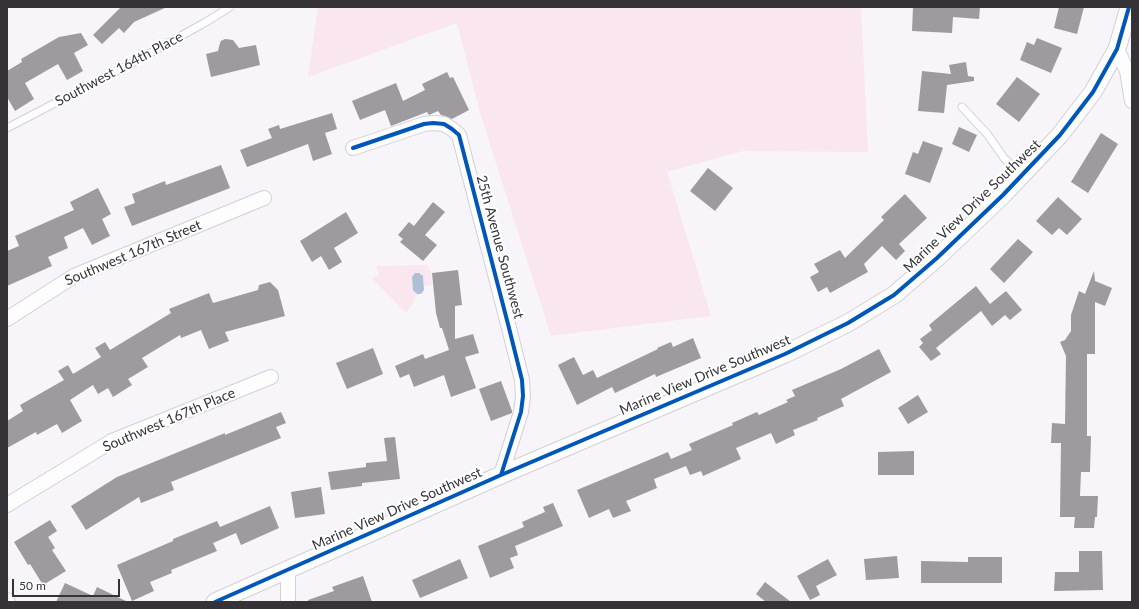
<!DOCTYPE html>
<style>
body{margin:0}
#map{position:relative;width:1139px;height:609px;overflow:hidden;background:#f7f4fa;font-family:Lato,sans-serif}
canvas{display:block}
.frame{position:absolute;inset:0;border:8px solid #353337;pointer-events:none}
.scale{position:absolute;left:12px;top:579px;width:108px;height:18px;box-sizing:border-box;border:2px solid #353337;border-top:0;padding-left:5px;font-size:12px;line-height:14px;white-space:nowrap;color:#353337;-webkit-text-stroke:3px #fff;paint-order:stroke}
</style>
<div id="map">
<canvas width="1139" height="609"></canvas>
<div class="frame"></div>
<div class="scale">50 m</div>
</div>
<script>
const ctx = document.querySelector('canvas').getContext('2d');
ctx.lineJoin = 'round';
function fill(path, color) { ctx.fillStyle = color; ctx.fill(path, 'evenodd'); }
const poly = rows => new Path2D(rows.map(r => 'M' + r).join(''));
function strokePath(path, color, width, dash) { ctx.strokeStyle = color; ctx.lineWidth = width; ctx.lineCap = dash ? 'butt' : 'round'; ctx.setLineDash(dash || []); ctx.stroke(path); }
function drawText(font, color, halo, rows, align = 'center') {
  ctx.font = font + ' Lato,sans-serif'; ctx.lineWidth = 4; ctx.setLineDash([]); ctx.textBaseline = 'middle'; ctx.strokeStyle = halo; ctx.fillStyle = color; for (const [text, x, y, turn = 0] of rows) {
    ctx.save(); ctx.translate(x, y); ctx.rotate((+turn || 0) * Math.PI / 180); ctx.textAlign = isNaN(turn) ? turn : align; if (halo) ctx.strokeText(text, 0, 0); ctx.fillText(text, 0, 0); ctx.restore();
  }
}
const green = poly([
 [318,7,861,7,868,152,743,151,667,172,711,316,551,336,481,116,457,23,308,77],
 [427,265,431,272,432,285,424,286,423,276,419,273,415,273,412,277,413,290,417,294,413,303,406,313,372,278,379,275,376,267,379,266]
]);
const water = poly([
 [415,273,419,273,423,276,424,290,422,293,420,294,417,294,413,290,412,277]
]);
const building = poly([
 [121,7,167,7,134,22,124,33,119,28,102,44,93,35],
 [913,7,980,7,979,19,953,17,952,33,912,31],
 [1059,7,1084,7,1077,34,1054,28],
 [81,33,88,45,74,53,83,71,67,80,58,64,25,83,34,99,15,111,7,97,7,71,22,62,21,59,59,37],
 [1037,38,1062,48,1051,73,1020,60,1027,42,1034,45],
 [225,39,233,40,239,48,256,45,260,65,211,77,206,54,218,51,220,43,221,41],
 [966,62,968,76,974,77,974,81,947,85,944,113,918,111,922,71,951,74,949,65],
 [447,72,450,78,453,77,469,110,452,119,445,116,441,115,438,111,429,115,427,112,391,126,385,110,360,120,352,101,396,83,403,101,425,90,422,84],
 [1017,77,1040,94,1019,122,996,104],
 [332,113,337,129,325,133,332,154,313,161,308,144,247,167,240,150,272,138,268,129,279,125,280,129],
 [959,127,977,135,969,152,952,144],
 [1101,133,1118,144,1088,193,1071,182],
 [923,141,943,148,930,183,905,174,913,152,918,154],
 [221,165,230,188,132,226,124,207,135,203,132,194,165,181,166,185],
 [708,168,733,188,715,211,690,191],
 [98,188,111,214,102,219,110,236,92,245,83,228,64,237,68,248,48,257,52,266,7,286,7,251,19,246,15,236,74,210,70,202],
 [905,194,927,218,899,244,905,251,896,260,882,246,864,264,868,272,830,293,827,287,818,292,810,277,819,272,814,264,840,250,845,258,884,220,881,217],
 [1058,197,1082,219,1067,235,1059,228,1052,235,1036,221],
 [433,202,445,212,425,235,437,245,423,261,400,242,403,239,398,235,409,222,414,226],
 [346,212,358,233,334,248,342,262,329,270,321,256,312,262,300,241],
 [1018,239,1033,252,1004,283,990,269],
 [458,270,462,305,455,306,455,339,473,334,479,353,465,357,476,388,451,397,444,375,414,387,409,374,400,378,395,366,423,354,425,359,449,350,442,328,440,328,436,313,432,273],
 [1094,271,1095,281,1112,288,1105,306,1095,302,1095,354,1087,354,1087,436,1091,436,1090,472,1081,472,1080,496,1098,496,1097,517,1095,517,1094,528,1074,528,1075,517,1060,517,1061,443,1051,443,1052,423,1065,424,1066,356,1060,342,1065,340,1071,331,1071,315,1079,291,1085,294],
 [270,282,278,290,285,316,225,332,229,341,209,349,201,330,181,338,180,335,142,358,148,367,128,379,132,385,113,397,108,388,98,394,93,385,70,400,82,421,62,433,57,424,37,435,36,432,7,448,7,421,23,411,20,405,64,380,58,371,68,365,73,374,101,357,95,348,105,342,110,350,171,313,169,309,209,293,213,303,258,290,259,285],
 [976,286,990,304,1006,291,1022,310,1010,320,1005,315,992,326,981,311,936,348,941,354,931,361,919,347,923,343,920,339,932,330,929,325],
 [693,338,701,358,656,377,655,374,615,393,612,387,577,405,558,365,574,357,583,375,593,370,597,378,658,349,657,348,671,342,673,347],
 [373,348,383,374,347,389,336,363],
 [879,349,891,372,841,399,844,406,817,418,818,420,793,430,795,435,776,444,771,433,736,448,741,459,703,476,701,471,690,475,686,466,654,479,657,488,626,501,631,511,613,518,609,509,589,518,577,490,668,452,671,459,692,450,689,444,733,425,732,423,757,412,759,415,788,402,786,400,795,396,792,390,841,369],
 [501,381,512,411,512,413,491,421,479,389],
 [918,395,928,412,908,424,898,408],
 [281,412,286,423,276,427,281,438,171,482,174,490,141,503,139,497,86,530,71,506,117,477,225,433,225,435],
 [395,437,400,479,362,483,362,486,331,490,328,472,366,467,366,463,387,461,384,438],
 [914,451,914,475,878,475,878,452],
 [321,487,325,514,295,518,291,492],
 [553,503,563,526,515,546,518,555,510,558,514,568,490,578,478,546,524,527,522,522,545,512,543,507],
 [270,506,279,528,241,545,236,533,213,543,217,551,171,570,172,573,150,582,154,591,132,601,117,565,173,541,173,539,217,521,220,527],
 [50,520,57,531,48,537,55,548,52,550,66,571,43,585,30,564,28,565,14,542],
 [1079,551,1102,551,1103,590,1054,591,1055,572,1079,572],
 [897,556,899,578,866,580,864,559],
 [968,557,1002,557,1002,583,921,583,921,561,968,562],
 [460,559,468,578,420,598,412,580],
 [828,559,837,575,816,586,820,595,810,600,797,576],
 [363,576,372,602,308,602,308,600,334,591,332,587],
 [765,582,791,602,766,602,756,594],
 [65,583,93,596,97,587,128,602,56,602]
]);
const service = poly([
 [962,107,988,135,1004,158,1022,175],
 [7,128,134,62,206,22,230,7]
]);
const minor = poly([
 [1117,49,1127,71,1132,101],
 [353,148,424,124,433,123,444,124,452,129,459,135,509,328,522,380,523,396,521,412,501,475],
 [7,319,74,276,264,198],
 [7,505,112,441,271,377],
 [7,600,8,602],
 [288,602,288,570]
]);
const tertiary = poly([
 [215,602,501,475,785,354,848,323,894,295,937,258,1003,195,1060,135,1093,92,1117,49,1129,7]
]);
const cycleway = poly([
 [353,148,424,124,433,123,444,124,452,129,459,135,509,328,522,380,523,396,521,412,501,475],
 [215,602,501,475,785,354,848,323,894,295,937,258,1003,195,1060,135,1093,92,1117,49,1129,7]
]);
const streetNames = [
 ["Southwest 164th Place",119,69,-28],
 ["Marine View Drive Southwest",972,206,-44],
 ["25th Avenue Southwest",500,247,75],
 ["Southwest 167th Street",133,253,-23],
 ["Marine View Drive Southwest",705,375,-23],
 ["Southwest 167th Place",169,420,-23],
 ["Marine View Drive Southwest",397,509,-24]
];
fill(green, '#fae6ee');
fill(water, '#afbfd8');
fill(building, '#9e9b9f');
strokePath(service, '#d2d0d5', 9);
strokePath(minor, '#d2d0d5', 16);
strokePath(tertiary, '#d2d0d5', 19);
strokePath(service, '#fefdfe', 7);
strokePath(minor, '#fefdfe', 14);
strokePath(tertiary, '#fefdfe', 17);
strokePath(cycleway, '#0057b8', 4);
drawText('14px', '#353337', '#fff', streetNames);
</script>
